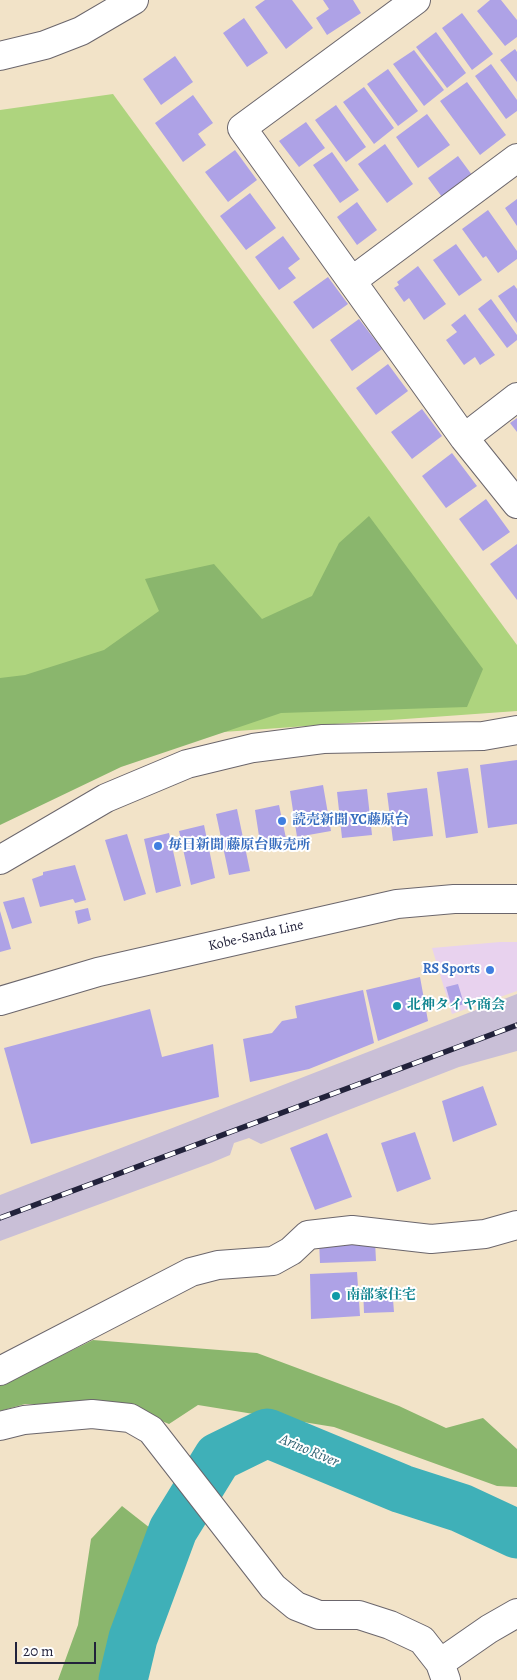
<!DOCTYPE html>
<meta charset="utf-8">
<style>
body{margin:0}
#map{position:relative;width:517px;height:1680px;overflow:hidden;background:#f2e3c8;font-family:Alegreya,serif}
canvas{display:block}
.scale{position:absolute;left:15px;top:1642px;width:81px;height:22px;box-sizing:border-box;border:2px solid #22223b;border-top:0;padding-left:6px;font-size:15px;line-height:18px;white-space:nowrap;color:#22223b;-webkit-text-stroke:4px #fff;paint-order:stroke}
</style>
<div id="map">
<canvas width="517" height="1680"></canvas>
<div class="scale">20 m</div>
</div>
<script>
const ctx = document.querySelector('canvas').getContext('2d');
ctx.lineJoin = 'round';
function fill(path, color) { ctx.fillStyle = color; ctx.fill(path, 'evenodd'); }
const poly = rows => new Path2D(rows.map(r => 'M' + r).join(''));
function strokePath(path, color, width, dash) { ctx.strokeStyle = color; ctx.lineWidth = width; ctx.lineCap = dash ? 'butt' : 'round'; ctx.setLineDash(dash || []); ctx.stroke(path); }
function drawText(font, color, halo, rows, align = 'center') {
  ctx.font = font + ' Alegreya,"Noto Serif JP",serif'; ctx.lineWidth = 4; ctx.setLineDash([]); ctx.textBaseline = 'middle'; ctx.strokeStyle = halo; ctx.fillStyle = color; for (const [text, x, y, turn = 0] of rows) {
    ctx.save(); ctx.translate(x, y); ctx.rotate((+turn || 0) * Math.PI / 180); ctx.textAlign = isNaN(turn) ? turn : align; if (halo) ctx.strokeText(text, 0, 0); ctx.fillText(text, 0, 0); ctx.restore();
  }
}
const built = poly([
 [500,942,517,942,517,991,452,1014,432,948]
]);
const industrial = poly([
 [517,994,517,1051,459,1067,261,1144,249,1138,234,1143,230,1155,211,1163,0,1241,0,1195]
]);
const green = poly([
 [113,94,517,645,517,711,181,735,0,702,0,110]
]);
const forest = poly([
 [369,516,483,669,467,707,281,713,121,767,0,825,0,678,25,675,104,650,159,611,145,579,214,564,262,619,312,596,339,543],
 [93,1340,257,1353,399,1406,446,1428,483,1418,517,1449,517,1487,497,1486,334,1427,198,1405,169,1424,121,1404,25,1404,0,1411,0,1386],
 [122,1506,150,1528,148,1557,113,1680,58,1680,78,1625,91,1539]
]);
const river = poly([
 [123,1680,133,1638,173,1530,218,1457,267,1433,402,1489,461,1508,517,1534]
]);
const building = poly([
 [265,0,292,0,313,28,286,49,255,7],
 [323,0,353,0,361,13,327,35,316,18,329,9],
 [490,0,501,0,517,20,517,37,505,46,477,11],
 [462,13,493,54,472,70,442,28],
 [244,18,268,53,247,67,223,33],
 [436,32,466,73,447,88,416,47],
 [515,49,517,52,517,82,500,60],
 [414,50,444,90,424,106,393,64],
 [175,56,193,82,161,105,143,79],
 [491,64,517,100,517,111,506,119,475,76],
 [388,69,418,111,398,126,367,84],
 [467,82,506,135,480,155,440,101],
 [364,87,394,128,374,144,343,102],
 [193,95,213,123,198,134,206,145,183,162,155,123],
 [336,105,366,147,346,162,315,120],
 [427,114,450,145,418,168,396,137],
 [306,122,325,148,299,167,279,141],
 [385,144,413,184,387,203,358,164],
 [235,150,257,180,228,202,205,172],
 [332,152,359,190,340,203,313,165],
 [458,156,472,175,442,197,428,178],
 [250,193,276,228,246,250,220,216],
 [517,199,517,226,505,208],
 [357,202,377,230,357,245,337,217],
 [488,210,517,251,517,259,498,273,486,256,483,258,462,229],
 [283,236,300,259,288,268,296,278,279,290,255,257],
 [456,244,482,280,459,296,433,260],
 [418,266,446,304,424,320,409,298,404,302,394,288,399,285,397,282],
 [328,277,348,304,313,329,293,302],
 [514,285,517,289,517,323,498,296],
 [491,299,517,335,517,340,507,348,478,309],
 [465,314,495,355,480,365,475,357,464,365,446,340,457,332,451,325],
 [359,319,382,349,352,371,330,340],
 [388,364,408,391,376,415,356,388],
 [422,409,442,436,412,459,391,432],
 [517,418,517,432,510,423],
 [452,453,477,486,446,508,422,476],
 [486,499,510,532,483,551,459,519],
 [517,544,517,600,490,564],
 [517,760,517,824,488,828,480,765],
 [468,768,478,833,446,838,437,772],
 [323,785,331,831,297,837,290,791],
 [427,788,433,836,393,841,387,793],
 [367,789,372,835,342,838,337,792],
 [279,805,287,843,261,849,255,810],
 [237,809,250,871,229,875,216,814],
 [204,825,215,878,191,885,179,831],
 [169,833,181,886,156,893,144,839],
 [127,834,146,894,124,901,105,840],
 [75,865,86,900,75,903,73,899,40,907,32,879,43,875,43,872],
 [24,897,32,923,12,929,3,902],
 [88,908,91,920,78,924,75,911],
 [0,911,11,949,0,952],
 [420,977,428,1021,378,1041,366,990],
 [458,984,464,1004,452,1008,446,987],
 [363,990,374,1043,309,1069,250,1082,243,1039,272,1033,282,1021,297,1018,295,1006],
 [150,1009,162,1057,213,1044,219,1097,31,1144,4,1048],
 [483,1086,497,1125,453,1142,442,1101],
 [415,1132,431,1179,397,1192,381,1143],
 [327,1133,352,1197,315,1210,290,1148],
 [319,1241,375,1241,376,1261,320,1263],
 [357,1272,360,1316,311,1319,310,1274],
 [363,1287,392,1287,394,1312,364,1313]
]);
const minor = poly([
 [416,0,242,128,464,438,517,504],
 [0,56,45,45,81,31,134,0],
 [353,280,517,158],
 [464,438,517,397],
 [0,860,106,798,187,764,253,748,323,739,483,736,517,730],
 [0,1371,191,1272,218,1265,273,1261,291,1251,308,1235,352,1230,431,1239,485,1234,517,1225],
 [0,1426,24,1420,92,1414,130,1418,151,1430,273,1587,296,1606,319,1615,359,1615,390,1625,422,1640,440,1663,446,1680],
 [440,1663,489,1629,517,1613]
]);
const major = poly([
 [0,1001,98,972,397,904,454,899,517,899]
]);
const rail = poly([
 [0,1218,517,1025]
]);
const markers = [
 [282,821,5,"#3f7fe0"],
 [158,846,5,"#3f7fe0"],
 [490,970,5,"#3f7fe0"],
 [397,1006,5,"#0f9aa8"],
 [336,1296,5,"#0f9aa8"]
];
const shopNames = [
 ["読売新聞 YC藤原台",292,821],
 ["毎日新聞 藤原台販売所",168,846],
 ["RS Sports",480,970,"right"]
];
const streetNames = [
 ["Kobe-Sanda Line",256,936,-13]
];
const cultureNames = [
 ["北神タイヤ商会",407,1006],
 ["南部家住宅",346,1296]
];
const waterNames = [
 ["Arino River",309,1451,23]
];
fill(built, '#e8d2ee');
fill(industrial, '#c9bfd7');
fill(green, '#aed47e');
fill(forest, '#8ab66d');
strokePath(river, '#3fb0b8', 49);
fill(building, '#aea2e6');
strokePath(minor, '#6b666c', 30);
strokePath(major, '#6b666c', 30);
strokePath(minor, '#fff', 28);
strokePath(major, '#fff', 28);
strokePath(rail, '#22223b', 5.5);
strokePath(rail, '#fff', 4, [11]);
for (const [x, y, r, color] of markers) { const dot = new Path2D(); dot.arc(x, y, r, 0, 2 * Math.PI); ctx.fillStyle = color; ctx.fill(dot); strokePath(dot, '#fff', 2); }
drawText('bold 14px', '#366cbe', '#fff', shopNames, 'left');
drawText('14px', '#22223b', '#fff', streetNames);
drawText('bold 14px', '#0d838f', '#fff', cultureNames, 'left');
drawText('italic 15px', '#2f6273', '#fff', waterNames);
</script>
